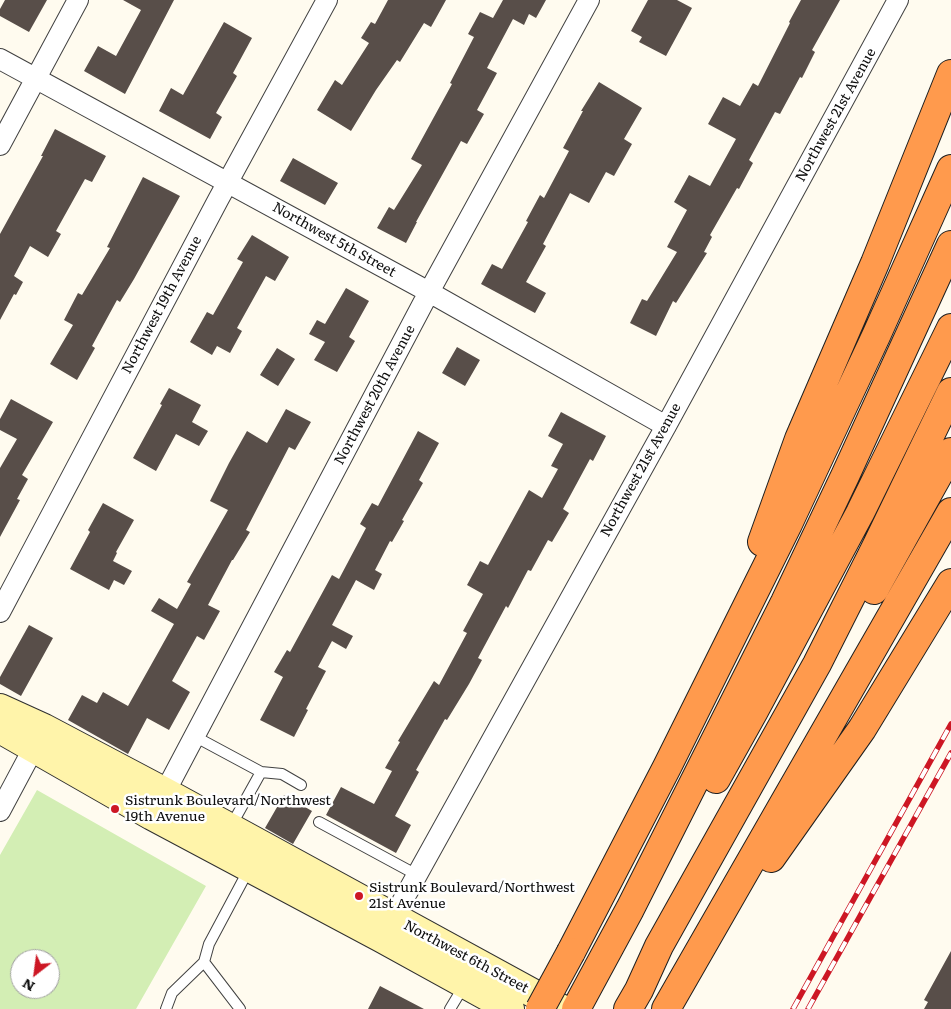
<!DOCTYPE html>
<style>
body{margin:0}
#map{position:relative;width:951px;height:1009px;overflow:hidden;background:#fffbef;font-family:Literata,serif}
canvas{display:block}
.north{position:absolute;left:10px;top:949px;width:50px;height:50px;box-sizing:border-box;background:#fff;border:1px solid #9f9f9f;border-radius:50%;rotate:210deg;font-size:14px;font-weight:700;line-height:20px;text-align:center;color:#0e0e0e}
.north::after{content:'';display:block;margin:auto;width:18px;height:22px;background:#cd1724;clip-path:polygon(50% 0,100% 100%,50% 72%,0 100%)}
</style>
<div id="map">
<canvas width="951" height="1009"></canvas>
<div class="north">N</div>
</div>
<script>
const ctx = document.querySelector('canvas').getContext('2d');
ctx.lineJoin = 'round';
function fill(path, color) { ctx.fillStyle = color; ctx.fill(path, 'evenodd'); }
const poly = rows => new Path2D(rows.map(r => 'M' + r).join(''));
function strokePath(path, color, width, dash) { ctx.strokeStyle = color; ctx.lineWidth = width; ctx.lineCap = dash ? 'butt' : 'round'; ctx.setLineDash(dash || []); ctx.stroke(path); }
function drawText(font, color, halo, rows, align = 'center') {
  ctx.font = font + ' Literata,serif'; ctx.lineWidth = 5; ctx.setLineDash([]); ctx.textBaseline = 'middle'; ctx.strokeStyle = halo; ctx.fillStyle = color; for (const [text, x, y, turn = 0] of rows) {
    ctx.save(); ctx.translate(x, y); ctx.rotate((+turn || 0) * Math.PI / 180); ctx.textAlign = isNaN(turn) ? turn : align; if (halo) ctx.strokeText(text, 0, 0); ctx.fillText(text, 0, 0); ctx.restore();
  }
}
const green = poly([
 [37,790,206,886,136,1009,0,1009,0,855],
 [20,959,50,959,50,989,20,989]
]);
const building = poly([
 [5,0,47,0,29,32,0,16,0,9],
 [123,0,174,0,125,94,84,71,98,46,116,56,141,10],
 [388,0,446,0,431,27,424,23,400,62,397,60,376,90,351,131,317,110,335,80,342,85,369,43,361,38,371,22,375,24],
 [503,0,546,0,536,18,529,14,524,25,513,19,487,68,497,73,477,110,484,114,467,144,461,141,416,222,417,222,406,243,377,228,389,207,394,210,422,165,411,159,452,84,450,83,474,37,468,34,480,12,493,18],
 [648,0,677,0,692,8,666,56,639,42,642,37,631,31],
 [801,0,840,0,812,50,815,52,802,78,800,77,780,114,775,112,749,160,753,163,739,189,737,188,710,235,712,237,704,252,707,253,676,303,673,301,656,336,630,323,642,299,647,301,677,252,667,247,687,210,674,202,689,175,710,186,736,139,708,124,723,97,740,106,753,83,758,86,790,23,789,22],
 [224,22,252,38,233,73,237,76,216,113,222,117,210,139,159,111,171,88,183,95],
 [599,82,642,108,624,139,632,144,614,176,606,172,589,203,570,193,543,244,546,246,526,282,546,293,535,313,481,284,492,264,502,269,528,222,526,221,540,195,544,198,569,151,563,148,583,111,581,111],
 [55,129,106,156,92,182,85,179,56,231,61,234,48,257,30,246,14,276,23,282,16,295,14,294,0,320,0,234,43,156,41,156],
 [293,158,338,183,325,205,280,181],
 [143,177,180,196,134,279,120,302,117,300,92,346,95,348,77,380,50,364,73,325,64,320,78,293,82,295,110,248,107,247],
 [252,235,289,257,275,281,266,276,237,328,242,331,230,353,217,346,212,355,190,342,207,312,213,315,243,262,237,259],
 [346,288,369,301,349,337,355,341,337,372,314,360,325,342,309,334,317,320,325,324],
 [457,347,480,360,465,386,442,373],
 [277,348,295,359,278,386,260,375],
 [169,388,201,405,192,422,208,431,199,446,176,434,156,471,133,458,162,405,160,404],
 [11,399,53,422,22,475,28,479,17,499,20,500,0,537,0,468,17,439,0,430,0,419],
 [286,409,311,422,295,450,289,447,246,530,250,532,233,560,232,560,208,605,220,611,204,640,197,636,172,681,190,692,169,730,147,718,128,754,68,720,82,695,97,703,103,692,128,706,174,624,151,611,159,598,177,609,191,584,187,582,228,510,210,501,229,463,247,431,267,443],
 [561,412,606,436,593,461,590,459,563,509,569,513,552,542,548,540,531,571,528,570,508,608,506,606,478,658,482,660,469,684,447,720,445,719,416,770,419,772,395,816,411,825,396,853,326,815,341,787,374,804,392,771,385,768,400,742,398,741,434,681,439,685,467,633,463,631,483,594,467,585,480,561,488,565,529,490,542,498,558,469,551,466,563,444,548,436],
 [418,431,439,443,419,480,423,483,402,520,404,521,392,542,390,541,375,570,382,574,374,590,356,580,332,625,353,636,346,649,332,641,318,667,326,671,306,709,308,710,294,737,260,720,283,677,274,672,287,650,290,652,332,575,339,579,366,528,360,524,372,503,378,506],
 [103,503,134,520,116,552,117,553,113,561,132,571,124,585,114,580,109,590,70,569,90,532,88,530],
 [29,625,53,638,21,696,0,684,0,677],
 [284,795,312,811,293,844,265,828],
 [951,951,951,1009,924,1009,928,1002,924,1000],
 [380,986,424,1009,368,1009]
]);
const lane = poly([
 [194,736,261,772,282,774,301,785],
 [319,822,417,875],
 [231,826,261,772],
 [204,962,240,1009],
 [166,1009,172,993,204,962,209,944,249,869],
 [450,1009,465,984]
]);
const street = poly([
 [0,59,429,292,666,426],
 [0,145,78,0],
 [0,612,218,200,327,0],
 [165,792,429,292,589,0],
 [0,811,40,736],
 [387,929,666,426,898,0]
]);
const secondary = poly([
 [0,708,44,728,165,792,562,1009],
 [0,729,152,816,381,938,510,1009]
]);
const highway = poly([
 [762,542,799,439,875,263,951,74],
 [874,590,951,452],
 [716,779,754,711,860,513,951,328],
 [771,858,862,729,951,583],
 [571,952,667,767,788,524,876,336,951,169],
 [576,1009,630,909,785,602,845,476,951,245],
 [628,1009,639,990,659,946,817,664,877,545,951,392],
 [666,1009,951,512]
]);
const rail = poly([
 [793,1009,951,724],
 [808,1009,951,753]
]);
const highwayBridge = poly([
 [540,1009,571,952]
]);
const markers = [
 [115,809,5,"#cd1724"],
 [359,896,5,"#cd1724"]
];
const streetNames = [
 ["Northwest 21st Avenue",836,115,-61],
 ["Northwest 5th Street",334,240,29],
 ["Northwest 19th Avenue",162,305,-62],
 ["Northwest 20th Avenue",375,395,-62],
 ["Northwest 21st Avenue",641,470,-61],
 ["Northwest 6th Street",466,957,28]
];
const poiNames = [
 ["Sistrunk Boulevard/Northwest",125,801],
 ["19th Avenue",125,817],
 ["Sistrunk Boulevard/Northwest",369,888],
 ["21st Avenue",369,904]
];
fill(green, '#d3eeb4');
fill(building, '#584e49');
strokePath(lane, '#414141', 12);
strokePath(street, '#414141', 22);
strokePath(secondary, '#303030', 30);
strokePath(highway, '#1f1f1f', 30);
strokePath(lane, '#fff', 10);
strokePath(street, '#fff', 20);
strokePath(secondary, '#fff4aa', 28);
strokePath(highway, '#ff9a4d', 28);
strokePath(rail, '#cd1724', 5.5);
strokePath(rail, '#fff', 4, [11]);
strokePath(highwayBridge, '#1f1f1f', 30, []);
strokePath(highwayBridge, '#ff9a4d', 28);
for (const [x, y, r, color] of markers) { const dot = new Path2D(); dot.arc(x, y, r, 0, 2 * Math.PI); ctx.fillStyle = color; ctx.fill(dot); strokePath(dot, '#fff', 2); }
drawText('14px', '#0e0e0e', '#fff', streetNames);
drawText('14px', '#0e0e0e', '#fff', poiNames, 'left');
</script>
